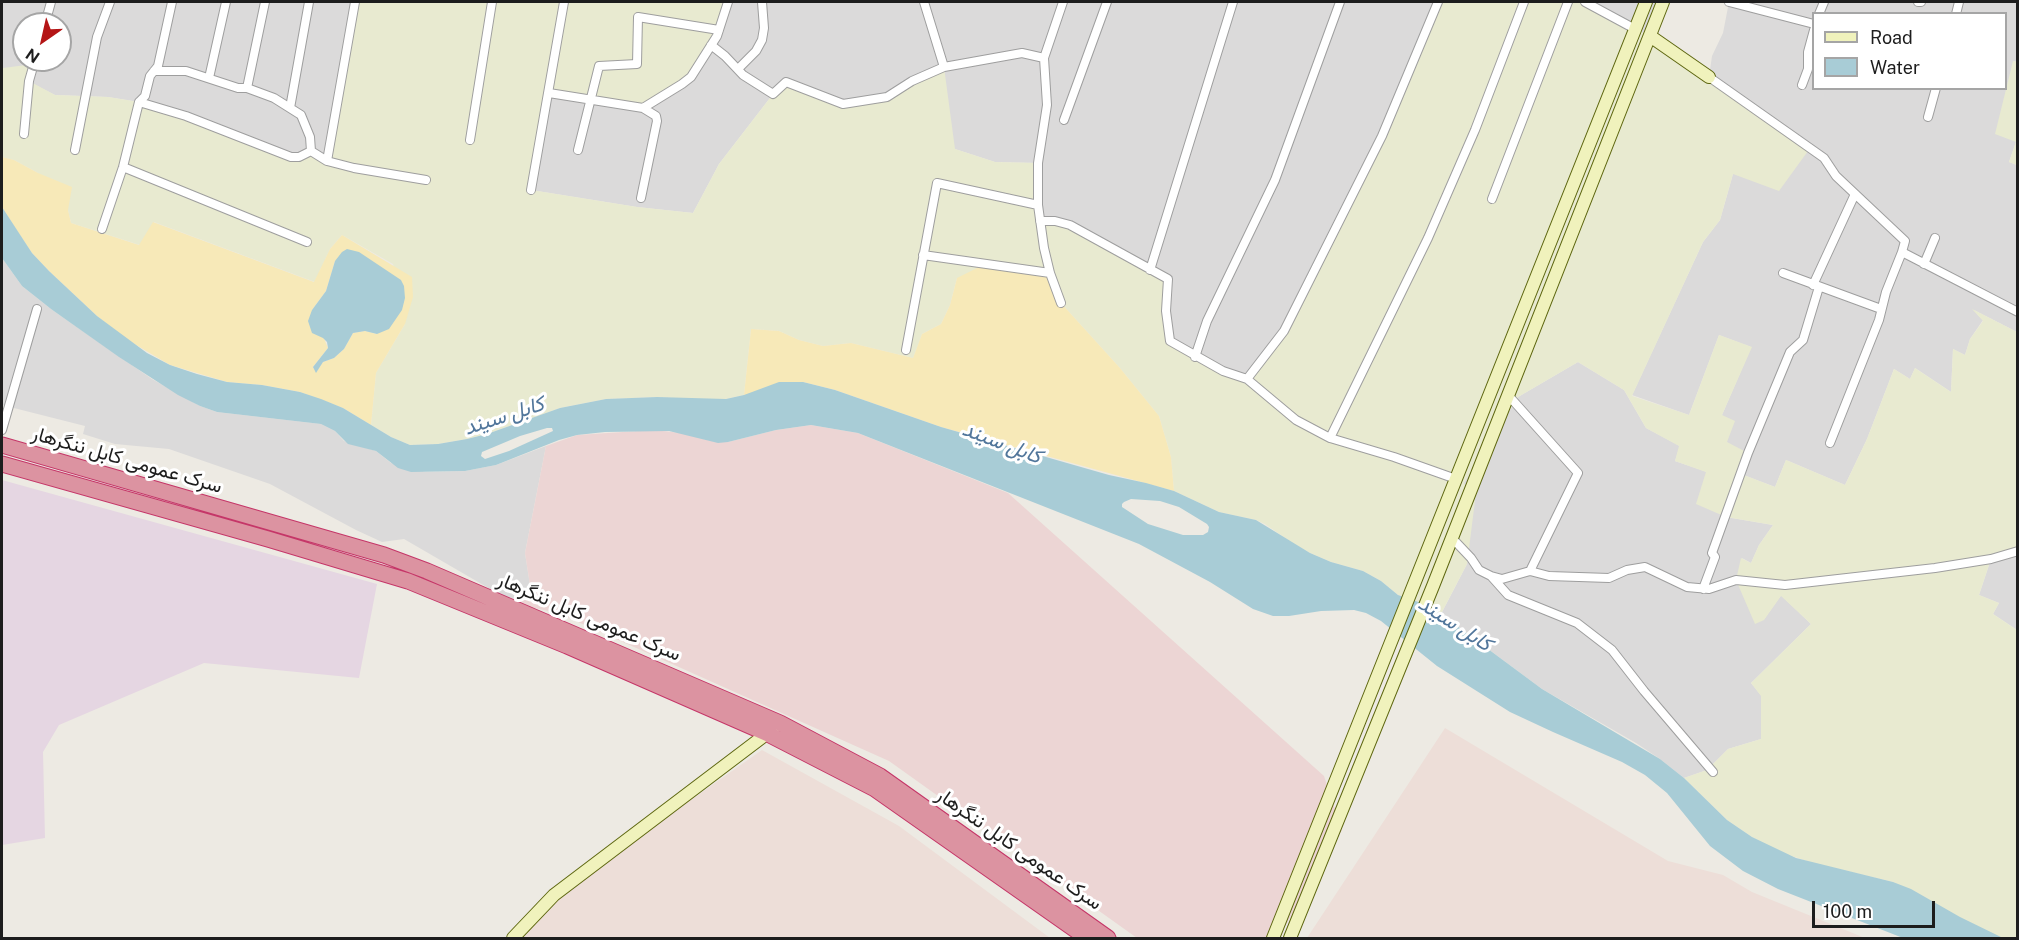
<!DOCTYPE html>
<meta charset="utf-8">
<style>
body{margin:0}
#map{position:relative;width:2019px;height:940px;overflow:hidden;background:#edeae3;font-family:"Public Sans",sans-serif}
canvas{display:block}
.frame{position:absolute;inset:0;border:3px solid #1d1d1d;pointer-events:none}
.legend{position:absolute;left:1812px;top:12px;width:195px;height:78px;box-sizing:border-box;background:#fff;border:2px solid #a5a5a5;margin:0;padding:8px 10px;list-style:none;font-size:18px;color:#1d1d1d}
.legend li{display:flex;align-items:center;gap:12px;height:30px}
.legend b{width:30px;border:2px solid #a5a5a5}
.north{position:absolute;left:12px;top:12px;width:60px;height:60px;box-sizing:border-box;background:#fff;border:2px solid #a5a5a5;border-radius:50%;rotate:214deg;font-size:16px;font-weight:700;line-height:24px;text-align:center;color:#1d1d1d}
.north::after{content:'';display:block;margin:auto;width:21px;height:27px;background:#b41516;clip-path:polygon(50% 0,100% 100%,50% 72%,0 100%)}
.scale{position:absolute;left:1812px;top:901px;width:123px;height:27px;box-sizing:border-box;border:3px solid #1d1d1d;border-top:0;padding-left:8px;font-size:18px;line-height:21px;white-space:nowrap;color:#1d1d1d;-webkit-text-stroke:4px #fff;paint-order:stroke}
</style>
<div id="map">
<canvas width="2019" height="940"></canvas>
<div class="frame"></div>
<ul class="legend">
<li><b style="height:8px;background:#f0f2bc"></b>Road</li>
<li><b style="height:16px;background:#a8ccd6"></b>Water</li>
</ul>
<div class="north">N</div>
<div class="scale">100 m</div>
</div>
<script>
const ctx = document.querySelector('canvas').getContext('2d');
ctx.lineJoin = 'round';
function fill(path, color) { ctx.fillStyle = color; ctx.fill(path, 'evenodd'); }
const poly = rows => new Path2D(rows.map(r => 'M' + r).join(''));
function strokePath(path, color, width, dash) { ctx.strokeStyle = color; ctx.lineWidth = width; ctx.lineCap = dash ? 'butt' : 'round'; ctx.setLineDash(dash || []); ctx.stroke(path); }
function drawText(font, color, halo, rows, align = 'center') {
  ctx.font = font + ' "Public Sans",Vazirmatn,sans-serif'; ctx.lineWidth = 6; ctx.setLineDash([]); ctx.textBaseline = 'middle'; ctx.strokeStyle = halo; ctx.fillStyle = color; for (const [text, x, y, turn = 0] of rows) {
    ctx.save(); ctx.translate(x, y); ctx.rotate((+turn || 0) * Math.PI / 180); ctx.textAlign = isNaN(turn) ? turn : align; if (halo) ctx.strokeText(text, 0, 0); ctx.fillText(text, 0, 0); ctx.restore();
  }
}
const residential = poly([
 [2,2,355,2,327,161,299,157,139,102,108,97,55,95,3,69],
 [24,24,60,24,60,60,24,60],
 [728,2,1438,2,1382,136,1284,331,1247,379,1170,341,1040,221,1038,163,995,162,955,149,887,97,843,104,773,94,719,164,693,213,637,207,531,190,549,93],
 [1585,2,1663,2,1650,36],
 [1729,2,2017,2,2017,62,2014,61,2016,142,2009,162,2017,165,2017,332,1974,310,1983,320,1970,339,1965,355,1953,349,1951,392,1915,368,1910,379,1894,369,1867,439,1845,485,1786,460,1775,487,1741,474,1727,442,1722,415,1751,347,1719,335,1689,415,1632,395,1703,242,1720,220,1733,174,1709,77,1712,56,1723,33],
 [1814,14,2006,14,2006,88,1814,88],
 [2,258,22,286,51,309,152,379,200,406,217,412,321,424,335,431,344,441,376,451,391,463,425,472,465,471,496,465,546,446,525,553,530,585,516,604,404,539,382,542,356,530,270,484,169,449,115,444,83,434,85,426,2,405],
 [1578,362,1624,390,1646,428,1680,446,1675,461,1707,472,1726,517,1773,525,1759,545,1751,563,1742,558,1764,619,1781,595,1811,624,1751,683,1761,695,1761,739,1728,749,1707,770,1684,778,1660,759,1636,743,1542,689,1441,614,1467,564,1463,483,1518,397],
 [2017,551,2017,630,1993,614,1999,603,1979,595,1991,559]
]);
const commercial = poly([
 [811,425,858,433,1008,493,1324,776,1342,830,1278,938,1137,938,889,761,558,613,516,604,530,585,525,553,546,446,577,435,654,430,682,433,711,441,728,442,776,430]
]);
const industrial = poly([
 [2,480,377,584,359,678,204,663,59,725,43,752,45,838,2,845]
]);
const military = poly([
 [1445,728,1668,861,1723,875,1752,892,1865,938,1307,938],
 [762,750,899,826,1050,938,523,938,564,889]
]);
const farmland = poly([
 [355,2,728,2,719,30,691,77,643,108,549,93,531,190,637,207,693,213,719,164,773,94,786,82,843,104,887,97,944,67,955,149,995,162,1038,163,1040,221,1055,221,1168,279,1170,341,1247,379,1284,331,1382,136,1438,2,1585,2,1650,36,1808,151,1779,191,1733,174,1720,220,1703,242,1632,396,1689,415,1719,335,1752,347,1722,415,1735,421,1727,442,1748,453,1741,474,1775,487,1786,460,1845,485,1867,439,1894,369,1910,379,1915,368,1951,392,1953,349,1965,355,1970,339,1983,321,1972,309,2017,332,2017,551,1991,559,1979,595,1999,603,1993,614,2017,630,2017,938,2003,938,1987,932,1893,882,1813,863,1779,852,1752,837,1727,820,1684,778,1707,770,1728,749,1761,739,1761,696,1751,683,1811,624,1781,596,1764,620,1755,624,1736,580,1741,558,1751,563,1759,545,1773,525,1726,517,1696,504,1706,472,1675,461,1679,446,1646,428,1624,390,1578,362,1518,397,1464,483,1475,501,1467,564,1441,614,1429,606,1398,595,1381,581,1363,571,1331,562,1310,553,1292,543,1265,524,1256,520,1219,512,1174,491,1171,457,1159,416,1120,368,1061,303,957,278,950,305,941,324,922,334,913,358,851,343,823,346,799,340,779,331,751,329,744,395,726,399,705,400,657,397,606,399,560,408,487,434,467,439,438,444,410,445,391,437,371,425,376,373,405,324,393,264,342,235,330,249,315,282,154,222,140,245,71,223,68,210,38,173,14,160,2,157,2,56,3,68,34,64,29,81,55,95,108,97,139,102,291,157,311,151,327,160],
 [2013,61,2018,62,2017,165,2009,162,2016,142,1995,134]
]);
const sand = poly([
 [2,157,14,160,38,173,72,187,68,210,71,223,139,245,153,222,314,282,330,249,342,235,412,277,413,297,405,324,376,373,371,425,343,408,300,392,262,385,227,382,170,365,126,339,97,316,49,271,32,253,19,234,2,207],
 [335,261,377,334,365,331,353,333,344,349,334,358,323,362,316,372,313,367,328,348,312,310,326,291],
 [981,266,1050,273,1061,303,1120,368,1159,416,1171,457,1174,491,941,427,835,390,803,382,744,395,751,329,779,331,799,340,823,346,851,343,913,358,922,334,941,324,950,305,957,278]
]);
const water = poly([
 [2,207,32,253,49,271,97,316,147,353,170,365,197,374,227,382,262,385,300,392,321,399,343,408,391,437,410,445,438,444,467,439,487,434,560,408,606,399,657,397,726,399,744,395,779,382,803,382,835,390,941,427,1109,475,1146,483,1174,491,1219,512,1256,520,1310,553,1331,562,1363,571,1381,581,1398,595,1430,606,1542,689,1660,759,1684,778,1727,820,1752,837,1796,858,1893,882,1911,889,1960,917,2003,938,1903,938,1778,889,1743,871,1710,846,1667,793,1645,775,1622,762,1553,732,1510,712,1437,666,1381,621,1366,613,1354,610,1321,611,1289,616,1273,616,1253,609,1210,582,1139,544,858,433,811,425,776,430,728,442,718,443,669,431,605,432,577,435,559,440,496,465,465,471,411,472,398,468,376,451,348,444,335,431,321,424,217,412,200,406,178,395,119,357,51,309,22,286,2,258],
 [547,428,552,428,553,431,509,451,485,459,481,456,482,452,520,436],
 [1131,499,1160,501,1179,507,1207,524,1209,527,1208,532,1203,535,1183,535,1148,524,1122,507,1122,504,1124,502],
 [347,249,359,252,401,280,404,286,405,298,402,310,389,329,377,334,365,331,353,333,344,349,334,358,323,362,316,373,313,367,328,348,327,342,323,338,312,333,308,321,312,310,326,291,335,261,342,252]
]);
const street = poly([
 [924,2,944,67],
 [1585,2,1635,29],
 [1729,2,1814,24],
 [1918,2,1921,2],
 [1819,14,1824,2],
 [1956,14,1959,2],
 [45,24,51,2],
 [711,45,725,56,743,75,773,94,786,82,843,104,887,97,912,81,944,67,1022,53,1044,58],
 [738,69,756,51,762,40,764,28,762,2],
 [154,71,186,71,238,88,247,88,274,98,301,115,310,137,311,151],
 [1709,77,1824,158,1836,176,1905,241,1902,252,2018,312],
 [209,78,226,2],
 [1802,85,1808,69,1808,52,1814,30],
 [247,88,265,2],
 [549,93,643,108,656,116,657,121,641,198],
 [139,102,186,116,291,157,299,157,311,151,327,161,354,168,426,180],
 [290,108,309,2],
 [643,108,682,84,691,77,717,36,728,2],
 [1928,117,1936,88],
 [1064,120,1107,2],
 [24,134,29,81,35,60],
 [470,140,492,2],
 [75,150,97,37,110,2],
 [578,150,599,66,637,64,638,17,719,30],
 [327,161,355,2],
 [123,167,307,242],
 [531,190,564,2],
 [1492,199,1568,2],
 [1040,221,1055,221,1070,225,1168,279,1166,311,1170,341,1223,371,1247,379,1296,420,1330,438,1394,457,1456,479],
 [102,229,123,167,139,102,145,96,150,76,158,66,172,2],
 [923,255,1050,273],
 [1924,264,1935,238],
 [1150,270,1233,2],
 [1783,273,1881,309],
 [1813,285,1855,194],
 [1061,303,1050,273,1044,248,1038,205,1038,163,1047,105,1044,58,1063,2],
 [906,350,937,183,1038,205],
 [1195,357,1207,321,1275,180,1340,2],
 [1247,379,1284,331,1382,136,1438,2],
 [1508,395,1578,473,1530,571],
 [2,430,37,309],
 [1330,438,1428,238,1475,130,1524,2],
 [1830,443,1879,320,1886,292,1902,252],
 [1452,538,1471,558,1479,570,1491,576,1508,595,1577,623,1612,650,1644,691,1713,772],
 [1491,576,1502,579,1530,571,1549,576,1609,578,1627,570,1645,567,1687,587,1709,589,1736,580,1785,585,1935,568,1991,559,2018,551],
 [1703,589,1715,557,1712,553,1748,453,1790,352,1803,340,1819,287]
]);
const secondary = poly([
 [1650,36,1709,77],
 [513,938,554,895,773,729],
 [1273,938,1646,2],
 [1290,938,1433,586,1663,2]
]);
const highway = poly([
 [2,445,384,555,427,571,780,723,880,776,1108,938],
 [2,464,268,539,408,581,567,646,768,734,875,789,1087,938]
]);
const streetNames = [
 ["سرک عمومی کابل ننگرهار",127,460,16],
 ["سرک عمومی کابل ننگرهار",589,617,23],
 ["سرک عمومی کابل ننگرهار",1019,849,35]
];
const waterNames = [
 ["کابل سيند",504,416,-18],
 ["کابل سيند",1002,443,21],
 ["کابل سيند",1455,624,33]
];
fill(residential, '#dbdada');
fill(commercial, '#ecd5d4');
fill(industrial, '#e5d6e2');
fill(military, '#edded8');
fill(farmland, '#e8ead0');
fill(sand, '#f7e9b8');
fill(water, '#a8ccd6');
strokePath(street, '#9e9e9e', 10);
strokePath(secondary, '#5e6710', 14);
strokePath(highway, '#c53668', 17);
strokePath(street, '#fff', 8);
strokePath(secondary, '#f0f2bc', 12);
strokePath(highway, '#dc93a1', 15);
drawText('20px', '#1d1d1d', '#fff', streetNames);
drawText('italic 21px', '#51769b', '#fff', waterNames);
</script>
